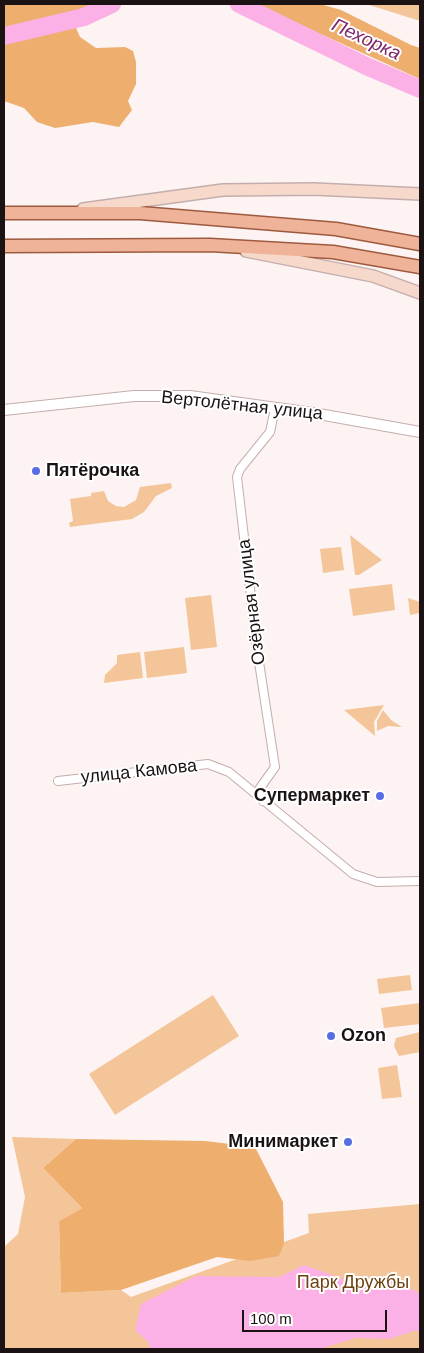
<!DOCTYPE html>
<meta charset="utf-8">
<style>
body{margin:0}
#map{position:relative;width:424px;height:1353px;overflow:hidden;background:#fcf3f2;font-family:Helvetica,sans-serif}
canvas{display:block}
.frame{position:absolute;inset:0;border:5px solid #1b1313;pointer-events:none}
.scale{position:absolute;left:242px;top:1310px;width:145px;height:22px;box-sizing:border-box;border:2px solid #1b1313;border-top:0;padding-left:6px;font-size:15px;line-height:18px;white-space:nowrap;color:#1b1313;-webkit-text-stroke:4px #fff;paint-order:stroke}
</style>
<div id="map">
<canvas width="424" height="1353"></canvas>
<div class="frame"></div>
<div class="scale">100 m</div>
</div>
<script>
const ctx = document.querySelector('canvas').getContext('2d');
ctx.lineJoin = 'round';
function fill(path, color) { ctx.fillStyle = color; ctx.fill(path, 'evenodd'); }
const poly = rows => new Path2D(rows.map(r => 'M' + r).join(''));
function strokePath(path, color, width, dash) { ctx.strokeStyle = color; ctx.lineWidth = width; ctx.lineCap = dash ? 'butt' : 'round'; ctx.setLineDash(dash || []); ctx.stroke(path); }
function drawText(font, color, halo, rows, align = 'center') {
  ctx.font = font + ' Helvetica,sans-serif'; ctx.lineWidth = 4; ctx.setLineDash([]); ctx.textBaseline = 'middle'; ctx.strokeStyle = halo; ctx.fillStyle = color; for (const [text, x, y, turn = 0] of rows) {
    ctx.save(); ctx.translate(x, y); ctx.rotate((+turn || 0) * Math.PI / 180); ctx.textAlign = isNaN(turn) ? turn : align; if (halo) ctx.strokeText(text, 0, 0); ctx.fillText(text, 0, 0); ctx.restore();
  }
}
const green = poly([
 [366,4,420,4,420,21],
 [171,483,172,488,156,496,144,512,132,519,70,527,69,523,73,521,70,499,91,496,91,493,104,491,108,501,116,506,124,507,136,500,140,487],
 [350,535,382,560,359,575,355,575],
 [341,547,344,570,323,573,320,549],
 [392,584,395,610,353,616,349,589],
 [211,595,217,647,191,650,185,598],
 [408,598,420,602,420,613,410,615],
 [184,647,187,673,147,678,144,652],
 [140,652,143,678,104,683,105,675,117,663,117,655],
 [384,705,374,722,375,736,344,710],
 [383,710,391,720,402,727,388,726,377,731,377,721],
 [410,975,412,990,379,994,377,979],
 [213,995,239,1036,115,1115,89,1074],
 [420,1003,420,1024,384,1028,381,1008],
 [420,1032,420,1052,399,1056,394,1046,396,1038],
 [397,1065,402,1097,382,1099,378,1068],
 [12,1137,76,1139,43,1168,82,1208,59,1221,61,1293,121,1290,131,1297,309,1233,308,1214,420,1204,420,1349,4,1349,4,1247,18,1234,25,1197]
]);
const forest = poly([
 [4,4,95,4,80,9,76,28,80,37,96,48,125,47,133,51,136,62,136,84,128,101,132,110,119,127,93,122,55,128,37,122,24,108,4,101],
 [254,4,320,4,341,10,411,45,420,48,420,79],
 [76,1139,205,1141,255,1147,283,1202,284,1243,279,1256,250,1261,217,1257,121,1290,61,1293,59,1221,82,1208,43,1168]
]);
const water = poly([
 [304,1265,363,1286,391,1277,420,1294,420,1334,417,1330,389,1339,356,1338,319,1349,149,1349,149,1343,135,1330,141,1304,196,1276,279,1277]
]);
const river = poly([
 [239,4,366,66,420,89],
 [4,36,84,17,112,4]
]);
const minor = poly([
 [58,781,208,764,229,772,353,874,377,882,420,881],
 [263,801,260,788,275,767,257,649,237,477,240,469,270,432,275,408]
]);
const tertiary = poly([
 [4,410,134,396,190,396,313,413,420,432]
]);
const secondary = poly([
 [83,209,223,190,314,189,420,194],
 [246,251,373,276,420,293]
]);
const primary = poly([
 [4,213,140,213,336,229,420,244],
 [4,246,210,245,333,252,420,267]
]);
const markers = [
 [36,471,5,"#586ce3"],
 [380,796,5,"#586ce3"],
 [331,1036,5,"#586ce3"],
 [348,1142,5,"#586ce3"]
];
const streetNames = [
 ["Вертолётная улица",242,406,6],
 ["Озёрная улица",252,602,-97],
 ["улица Камова",139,772,-6]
];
const poiNames = [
 ["Пятёрочка",46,471],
 ["Супермаркет",370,796,"right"],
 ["Ozon",341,1036],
 ["Минимаркет",338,1142,"right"]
];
const parkNames = [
 ["Парк Дружбы",353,1283]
];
const waterNames = [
 ["Пехорка",366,40,25]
];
fill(green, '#f4c599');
fill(forest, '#eeae6e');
fill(water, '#fbb0e6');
strokePath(river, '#fbb0e6', 18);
strokePath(minor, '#c4aead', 10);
strokePath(tertiary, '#c4aead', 12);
strokePath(secondary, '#c4aead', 14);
strokePath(primary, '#9e5a3f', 15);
strokePath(minor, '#fff', 8);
strokePath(tertiary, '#fff', 10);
strokePath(secondary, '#f7d9cc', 11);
strokePath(primary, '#efb39a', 12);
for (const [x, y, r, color] of markers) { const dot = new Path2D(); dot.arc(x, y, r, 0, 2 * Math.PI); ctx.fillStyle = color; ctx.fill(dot); strokePath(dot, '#fff', 2); }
drawText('18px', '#1b1313', '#fff', streetNames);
drawText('bold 18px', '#1b1313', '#fff', poiNames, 'left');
drawText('18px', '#6c4211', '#fff', parkNames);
drawText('italic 19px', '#7c2769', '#fff', waterNames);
</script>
